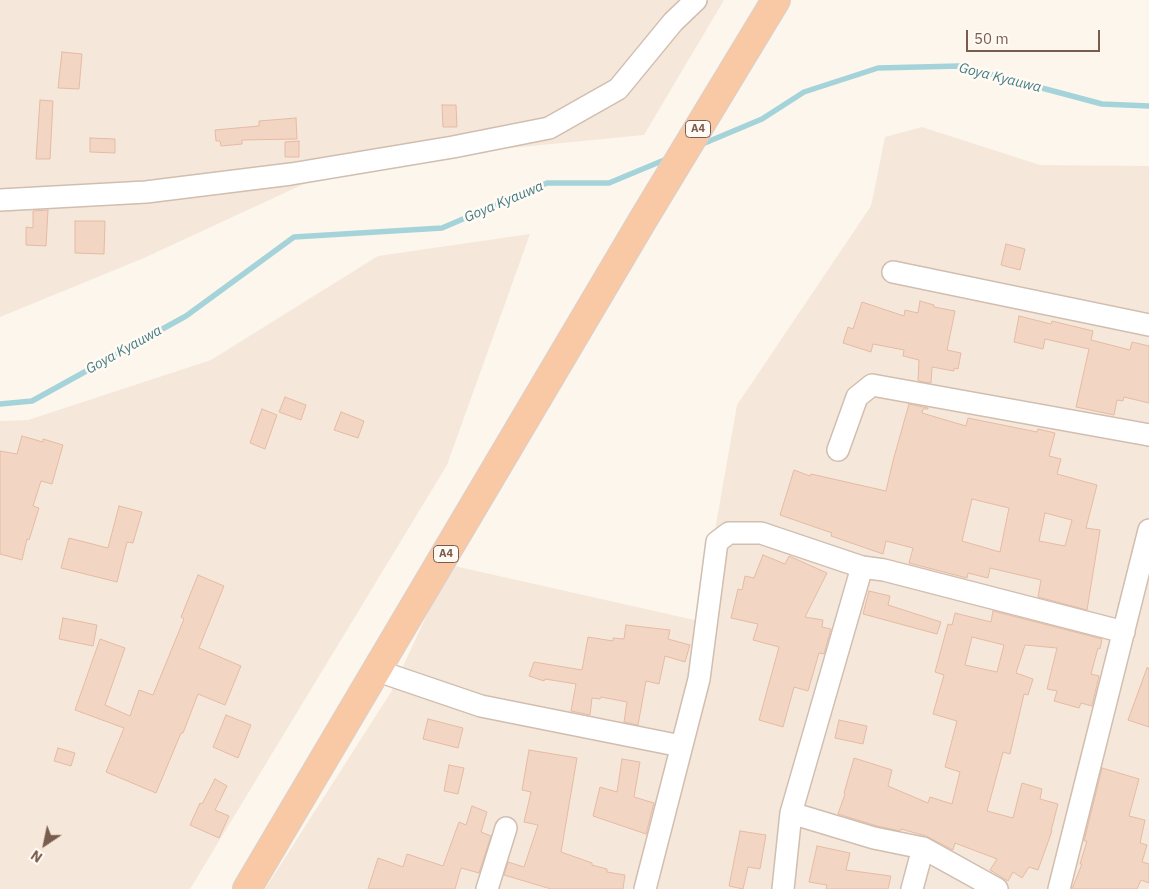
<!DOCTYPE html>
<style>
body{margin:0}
#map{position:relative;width:1149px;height:889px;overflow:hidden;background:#fdf6ec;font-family:"IBM Plex Sans",sans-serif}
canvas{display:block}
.north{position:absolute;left:20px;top:819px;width:50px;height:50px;-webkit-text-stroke:4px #fffaf3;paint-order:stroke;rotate:214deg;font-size:14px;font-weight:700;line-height:20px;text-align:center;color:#7a5c4d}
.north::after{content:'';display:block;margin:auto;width:18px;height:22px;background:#7a5c4d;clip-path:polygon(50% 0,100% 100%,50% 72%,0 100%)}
.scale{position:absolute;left:966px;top:30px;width:134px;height:22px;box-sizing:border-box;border:2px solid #7a5c4d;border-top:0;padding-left:6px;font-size:15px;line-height:18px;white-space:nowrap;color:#7a5c4d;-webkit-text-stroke:4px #fffaf3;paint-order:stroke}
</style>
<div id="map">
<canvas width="1149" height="889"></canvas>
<div class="north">N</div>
<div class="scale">50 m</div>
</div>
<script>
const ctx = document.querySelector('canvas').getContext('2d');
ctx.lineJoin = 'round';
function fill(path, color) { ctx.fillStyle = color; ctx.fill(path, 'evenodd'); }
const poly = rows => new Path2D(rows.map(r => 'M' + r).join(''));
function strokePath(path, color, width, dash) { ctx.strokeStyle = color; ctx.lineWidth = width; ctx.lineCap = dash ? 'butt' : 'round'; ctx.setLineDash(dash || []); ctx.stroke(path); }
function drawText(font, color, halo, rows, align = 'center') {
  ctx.font = font + ' "IBM Plex Sans",sans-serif'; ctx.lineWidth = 5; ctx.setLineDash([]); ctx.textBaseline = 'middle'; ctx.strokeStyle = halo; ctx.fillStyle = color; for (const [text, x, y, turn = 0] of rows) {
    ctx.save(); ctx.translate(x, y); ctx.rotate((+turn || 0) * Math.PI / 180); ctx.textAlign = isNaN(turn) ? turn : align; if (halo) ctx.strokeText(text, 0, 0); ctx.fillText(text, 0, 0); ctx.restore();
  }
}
const residential = poly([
 [0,0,724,0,644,135,347,164,144,258,0,317],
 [922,127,1040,165,1149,166,1149,889,265,889,391,692,450,565,699,621,737,405,871,206,885,137],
 [530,234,447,465,190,889,0,889,0,421,28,420,211,360,378,256]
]);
const stream = poly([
 [700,145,762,119,804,92,878,68,959,66,1102,104,1149,106],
 [0,404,32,401,186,316,294,237,442,228,547,183,609,183,669,158]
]);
const building = poly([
 [62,52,82,54,79,89,58,88,62,52],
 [40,100,53,101,50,159,36,159,40,100],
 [442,105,456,105,457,127,443,127,442,105],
 [296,118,297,139,242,140,242,144,221,146,220,141,216,141,215,130,259,126,259,121,296,118],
 [90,138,115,139,115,153,90,152,90,138],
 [299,141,299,157,285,157,285,142,299,141],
 [48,210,46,246,26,245,26,227,33,228,33,211,48,210],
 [75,221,105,221,104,254,75,253,75,221],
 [1006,244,1025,249,1020,270,1001,265,1006,244],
 [920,301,934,305,934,307,955,311,947,350,961,353,958,369,954,368,954,371,932,367,931,383,918,381,919,360,903,356,904,350,873,344,871,352,843,343,848,327,853,329,862,302,904,316,905,310,918,313,920,301],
 [1019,316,1051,324,1052,321,1093,331,1091,340,1130,350,1132,342,1149,346,1149,403,1124,397,1123,401,1117,400,1114,415,1076,407,1089,349,1045,339,1043,349,1014,342,1019,316],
 [285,397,306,405,301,420,279,412,285,397],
 [909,404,928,408,928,409,923,409,922,413,966,426,968,418,1037,432,1038,429,1055,433,1049,456,1061,459,1057,474,1097,485,1086,528,1100,530,1087,610,1038,597,1041,580,990,568,988,578,968,573,967,578,909,563,913,548,886,541,883,554,831,536,832,533,780,515,794,470,810,476,811,474,886,491,893,461,909,404],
 [972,499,1009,508,1000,552,962,541,972,499],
 [1045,513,1072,520,1065,546,1039,541,1045,513],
 [262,409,277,415,265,449,250,443,262,409],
 [341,412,364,421,358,438,334,430,341,412],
 [22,436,43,442,43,439,63,445,52,484,41,481,33,506,39,508,29,540,27,539,22,560,0,554,0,451,17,454,22,436],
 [119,506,142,512,133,543,127,542,117,582,61,568,69,538,108,548,119,506],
 [763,555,785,564,789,556,827,573,805,617,823,620,822,627,831,629,824,654,819,653,808,691,794,687,783,727,759,720,779,647,753,640,758,624,731,618,738,589,742,590,745,576,754,578,763,555],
 [198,575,224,586,199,648,241,666,225,705,198,694,183,733,181,733,156,793,106,772,124,728,75,710,100,639,125,648,105,705,130,716,139,690,153,695,184,619,181,617,198,575],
 [869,591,890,596,888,605,941,622,937,634,863,614,869,591],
 [993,611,1102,639,1100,649,1098,648,1091,674,1099,676,1092,706,1081,703,1079,708,1054,701,1057,691,1047,689,1057,648,1025,645,1016,673,1033,679,1028,695,1024,694,1010,754,1003,752,987,811,1013,818,1022,783,1042,789,1040,799,1058,804,1051,831,1052,831,1038,870,1029,867,1022,878,1013,872,1008,881,990,870,997,859,955,843,953,850,926,836,901,829,900,831,877,826,838,814,845,794,844,793,854,758,892,770,888,786,928,803,930,797,952,804,960,772,945,767,957,721,933,714,944,675,935,672,948,624,952,625,955,613,991,622,993,611],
 [972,637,1004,645,997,672,965,665,972,637],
 [63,618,97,625,93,646,59,639,63,618],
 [626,625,670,630,668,639,690,645,685,662,665,656,659,684,646,681,638,725,624,722,627,702,601,697,600,699,592,698,590,715,571,711,576,684,545,679,544,681,529,676,534,662,582,670,588,637,613,641,613,638,624,639,626,625],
 [1147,668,1149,668,1149,727,1128,720,1147,668],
 [226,715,251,725,238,758,213,747,226,715],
 [428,719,463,728,458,748,423,739,428,719],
 [839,720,867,726,863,744,835,738,839,720],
 [58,748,75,753,71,766,54,761,58,748],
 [529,750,577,758,561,852,592,863,592,865,607,869,607,872,625,875,623,889,551,889,504,875,508,862,524,867,538,825,524,822,531,792,522,790,529,750],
 [622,759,640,762,634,797,654,803,646,834,593,816,600,787,617,792,622,759],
 [449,765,464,768,458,794,444,791,449,765],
 [1102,768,1139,779,1129,816,1145,820,1140,843,1147,845,1142,862,1149,864,1149,883,1141,880,1137,889,1072,889,1082,864,1080,864,1087,841,1084,841,1102,768],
 [215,779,227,786,215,810,229,816,219,838,190,825,200,803,202,804,215,779],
 [472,806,487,812,481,832,491,836,479,873,461,868,455,889,368,889,378,858,403,867,407,854,443,866,459,822,466,825,472,806],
 [740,831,766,835,760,869,748,867,743,889,729,886,740,831],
 [817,846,850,853,846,870,891,876,888,889,826,889,827,885,809,882,817,846]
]);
const minor = poly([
 [0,200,146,192,291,174,453,147,549,128,618,89,673,22,696,0],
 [893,272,1149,325],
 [838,450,857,397,872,385,1149,435],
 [378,671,481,706,681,746],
 [791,813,874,838,923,848,997,889],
 [487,889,506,828],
 [645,889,699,679,717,542,729,533,761,533,862,567,884,570,1124,632],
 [783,889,791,813,862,567],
 [912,889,923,848],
 [1059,889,1149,530]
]);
const trunk = poly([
 [247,889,644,218,776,0]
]);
const shields = [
 [698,129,25],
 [446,554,25]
];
const shieldNames = [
 ["A4",698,129],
 ["A4",446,554]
];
const waterNames = [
 ["Goya Kyauwa",1000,78,14],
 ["Goya Kyauwa",504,202,-23],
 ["Goya Kyauwa",124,350,-29]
];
fill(residential, '#f5e8da');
strokePath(stream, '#a5d3da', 5.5);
fill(building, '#f3d5c3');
strokePath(building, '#e6bba3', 1);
strokePath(minor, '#d1beb0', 24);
strokePath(trunk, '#dad1cd', 30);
strokePath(minor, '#fff', 21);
strokePath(trunk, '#f9c8a4', 28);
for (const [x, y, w] of shields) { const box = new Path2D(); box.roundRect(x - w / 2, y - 8.5, w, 17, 4); ctx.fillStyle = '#fffaf3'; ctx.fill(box); strokePath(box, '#7a5c4d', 1); }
drawText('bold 11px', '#7a5c4d', null, shieldNames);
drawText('italic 14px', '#437c86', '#fffaf3', waterNames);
</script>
